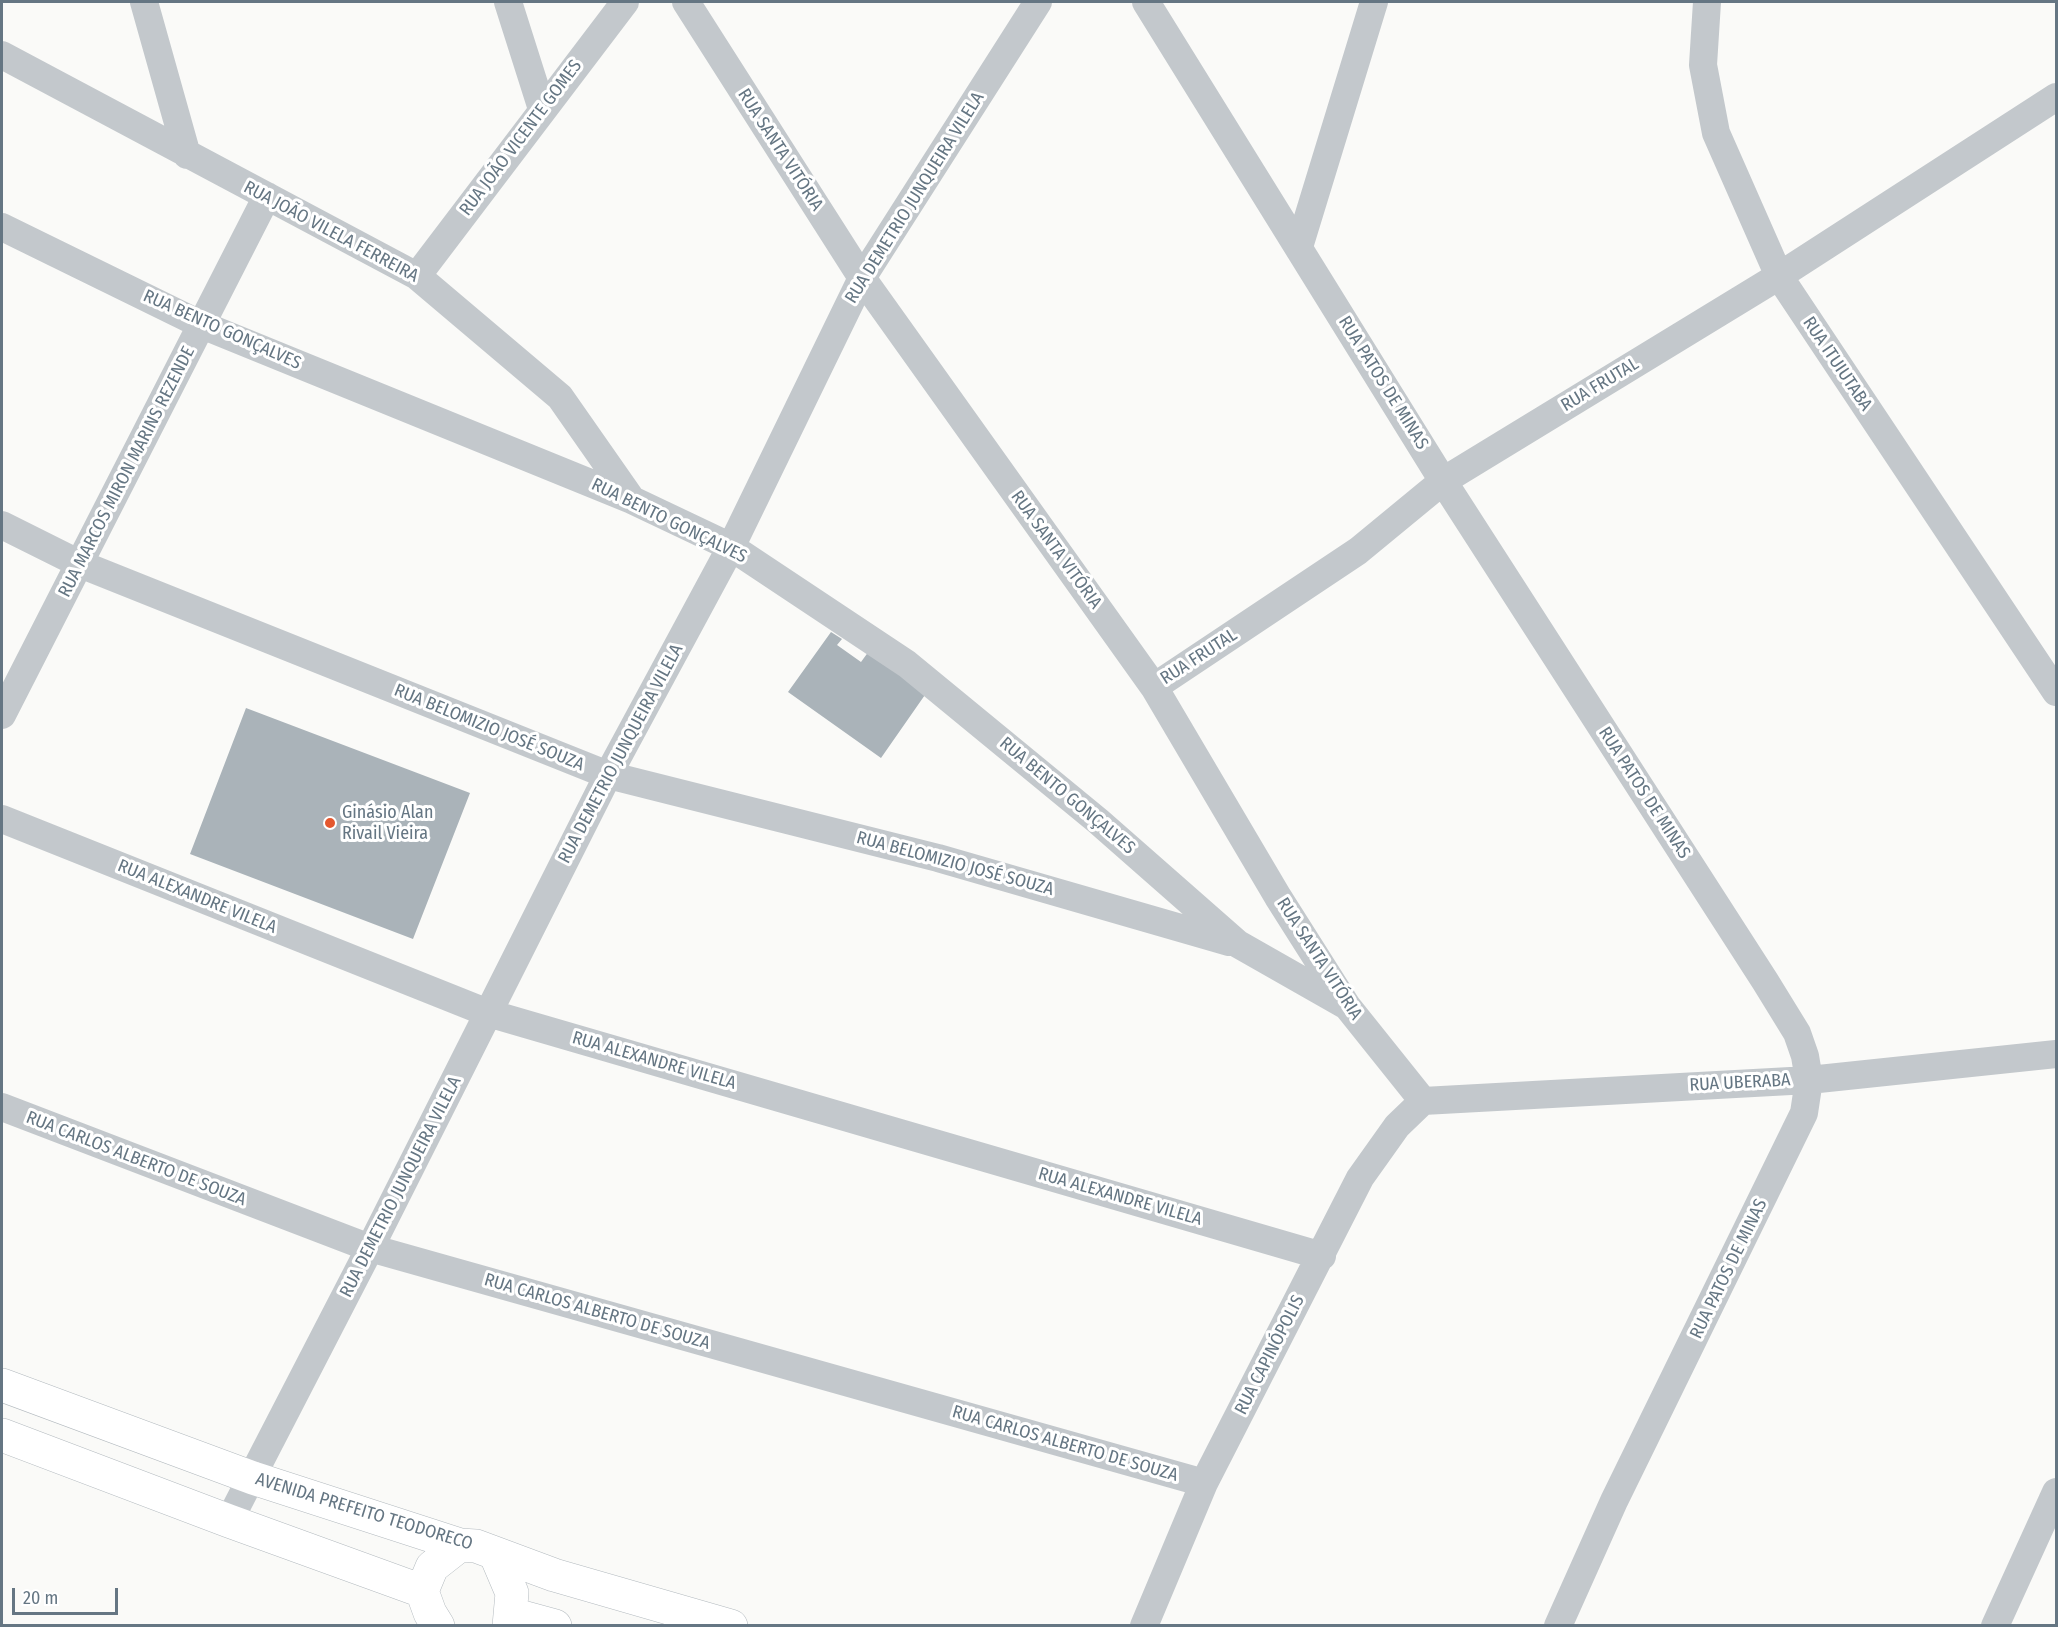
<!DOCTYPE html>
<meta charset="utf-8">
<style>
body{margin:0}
#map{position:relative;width:2058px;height:1627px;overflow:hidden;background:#fafaf8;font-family:"Fira Sans Condensed",sans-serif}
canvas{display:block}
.frame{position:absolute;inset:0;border:3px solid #657683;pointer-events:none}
.scale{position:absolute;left:12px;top:1588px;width:106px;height:27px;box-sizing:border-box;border:3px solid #657683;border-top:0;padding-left:8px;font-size:18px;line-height:21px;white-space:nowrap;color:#657683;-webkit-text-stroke:4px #fff;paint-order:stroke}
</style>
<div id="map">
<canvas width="2058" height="1627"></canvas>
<div class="frame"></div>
<div class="scale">20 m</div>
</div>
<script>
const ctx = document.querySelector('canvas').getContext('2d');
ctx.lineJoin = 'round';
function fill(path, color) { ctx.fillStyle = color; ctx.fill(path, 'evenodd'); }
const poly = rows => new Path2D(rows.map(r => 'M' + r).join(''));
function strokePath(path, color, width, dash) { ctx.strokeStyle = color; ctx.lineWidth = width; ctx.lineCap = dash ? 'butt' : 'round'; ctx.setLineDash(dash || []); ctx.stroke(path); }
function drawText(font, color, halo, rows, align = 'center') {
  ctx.font = font + ' "Fira Sans Condensed",sans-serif'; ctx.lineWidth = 6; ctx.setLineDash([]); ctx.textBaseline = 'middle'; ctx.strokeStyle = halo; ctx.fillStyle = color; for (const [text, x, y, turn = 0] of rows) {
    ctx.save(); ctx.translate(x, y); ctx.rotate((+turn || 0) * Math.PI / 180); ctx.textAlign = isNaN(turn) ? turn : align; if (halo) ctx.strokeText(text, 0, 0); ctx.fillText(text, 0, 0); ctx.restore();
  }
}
const building = poly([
 [831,632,842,639,837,645,861,662,869,651,927,692,881,758,788,692],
 [246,708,470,793,413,939,190,854]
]);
const street = poly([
 [144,2,187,155],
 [508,2,542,109],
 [686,2,862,278,1154,687,1278,897,1347,1006,1423,1101],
 [1146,2,1443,481,1765,981,1797,1033,1805,1056,1809,1080,1804,1113,1614,1501,1558,1626],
 [1707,2,1703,65,1716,133,1779,276,2056,692],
 [2,55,417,276,560,397,632,500],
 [2,227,202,325,632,500,731,547,907,664,1098,821,1238,944,1347,1006],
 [1299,247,1374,2],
 [417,276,625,2],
 [2,525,80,564,608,775,938,858,1229,942],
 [1154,687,1358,551,1443,481,1779,276,2056,97],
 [2,715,267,196],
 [2,819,488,1013,1322,1256],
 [1423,1101,1809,1080,2056,1054],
 [2,1107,370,1248,1204,1483],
 [229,1521,370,1248,608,775,731,547,862,278,1038,2],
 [1144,1626,1204,1483,1360,1178,1397,1126,1423,1101],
 [1995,1626,2056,1492]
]);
const secondary = poly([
 [2,1385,253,1478,460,1545,476,1546,554,1575,731,1626],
 [2,1435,229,1521,422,1591],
 [495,1553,512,1593,509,1626],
 [511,1614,555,1626],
 [438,1626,430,1613,422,1591,432,1567,460,1545]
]);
const markers = [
 [330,823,6,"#e4572e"]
];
const streetNames = [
 ["RUA JOÃO VICENTE GOMES",521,138,-53],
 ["RUA SANTA VITÓRIA",780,150,57],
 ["RUA DEMETRIO JUNQUEIRA VILELA",915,198,-58],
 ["RUA JOÃO VILELA FERREIRA",331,232,28],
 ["RUA BENTO GONÇALVES",222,330,24],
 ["RUA ITUIUTABA",1837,364,56],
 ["RUA PATOS DE MINAS",1383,383,58],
 ["RUA FRUTAL",1600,385,-31],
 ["RUA MARCOS MIRON MARINS REZENDE",127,472,-63],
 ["RUA BENTO GONÇALVES",669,521,26],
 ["RUA SANTA VITÓRIA",1056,550,54],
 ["RUA FRUTAL",1199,657,-33],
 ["RUA BELOMIZIO JOSÉ SOUZA",489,728,22],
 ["RUA DEMETRIO JUNQUEIRA VILELA",621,754,-62],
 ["RUA PATOS DE MINAS",1644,793,57],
 ["RUA BENTO GONÇALVES",1067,796,40],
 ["RUA BELOMIZIO JOSÉ SOUZA",955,864,15],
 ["RUA ALEXANDRE VILELA",197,897,22],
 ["RUA SANTA VITÓRIA",1319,959,57],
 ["RUA ALEXANDRE VILELA",654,1061,16],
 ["RUA UBERABA",1740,1083,-3],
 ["RUA CARLOS ALBERTO DE SOUZA",136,1159,21],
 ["RUA DEMETRIO JUNQUEIRA VILELA",401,1187,-63],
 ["RUA ALEXANDRE VILELA",1120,1197,16],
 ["RUA PATOS DE MINAS",1729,1269,-64],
 ["RUA CARLOS ALBERTO DE SOUZA",597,1312,16],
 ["RUA CAPINÓPOLIS",1270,1355,-63],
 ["RUA CARLOS ALBERTO DE SOUZA",1065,1444,16],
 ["AVENIDA PREFEITO TEODORECO",364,1512,17]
];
const poiNames = [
 ["Ginásio Alan",342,813],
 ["Rivail Vieira",342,834]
];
fill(building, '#aab3b9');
strokePath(secondary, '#b3babf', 34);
strokePath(street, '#c3c8cc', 28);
strokePath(secondary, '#fff', 33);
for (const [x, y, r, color] of markers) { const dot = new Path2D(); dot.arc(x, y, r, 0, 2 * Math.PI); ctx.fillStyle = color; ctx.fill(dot); strokePath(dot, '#fff', 2); }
drawText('18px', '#657683', '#fff', streetNames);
drawText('18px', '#657683', '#fff', poiNames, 'left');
</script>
